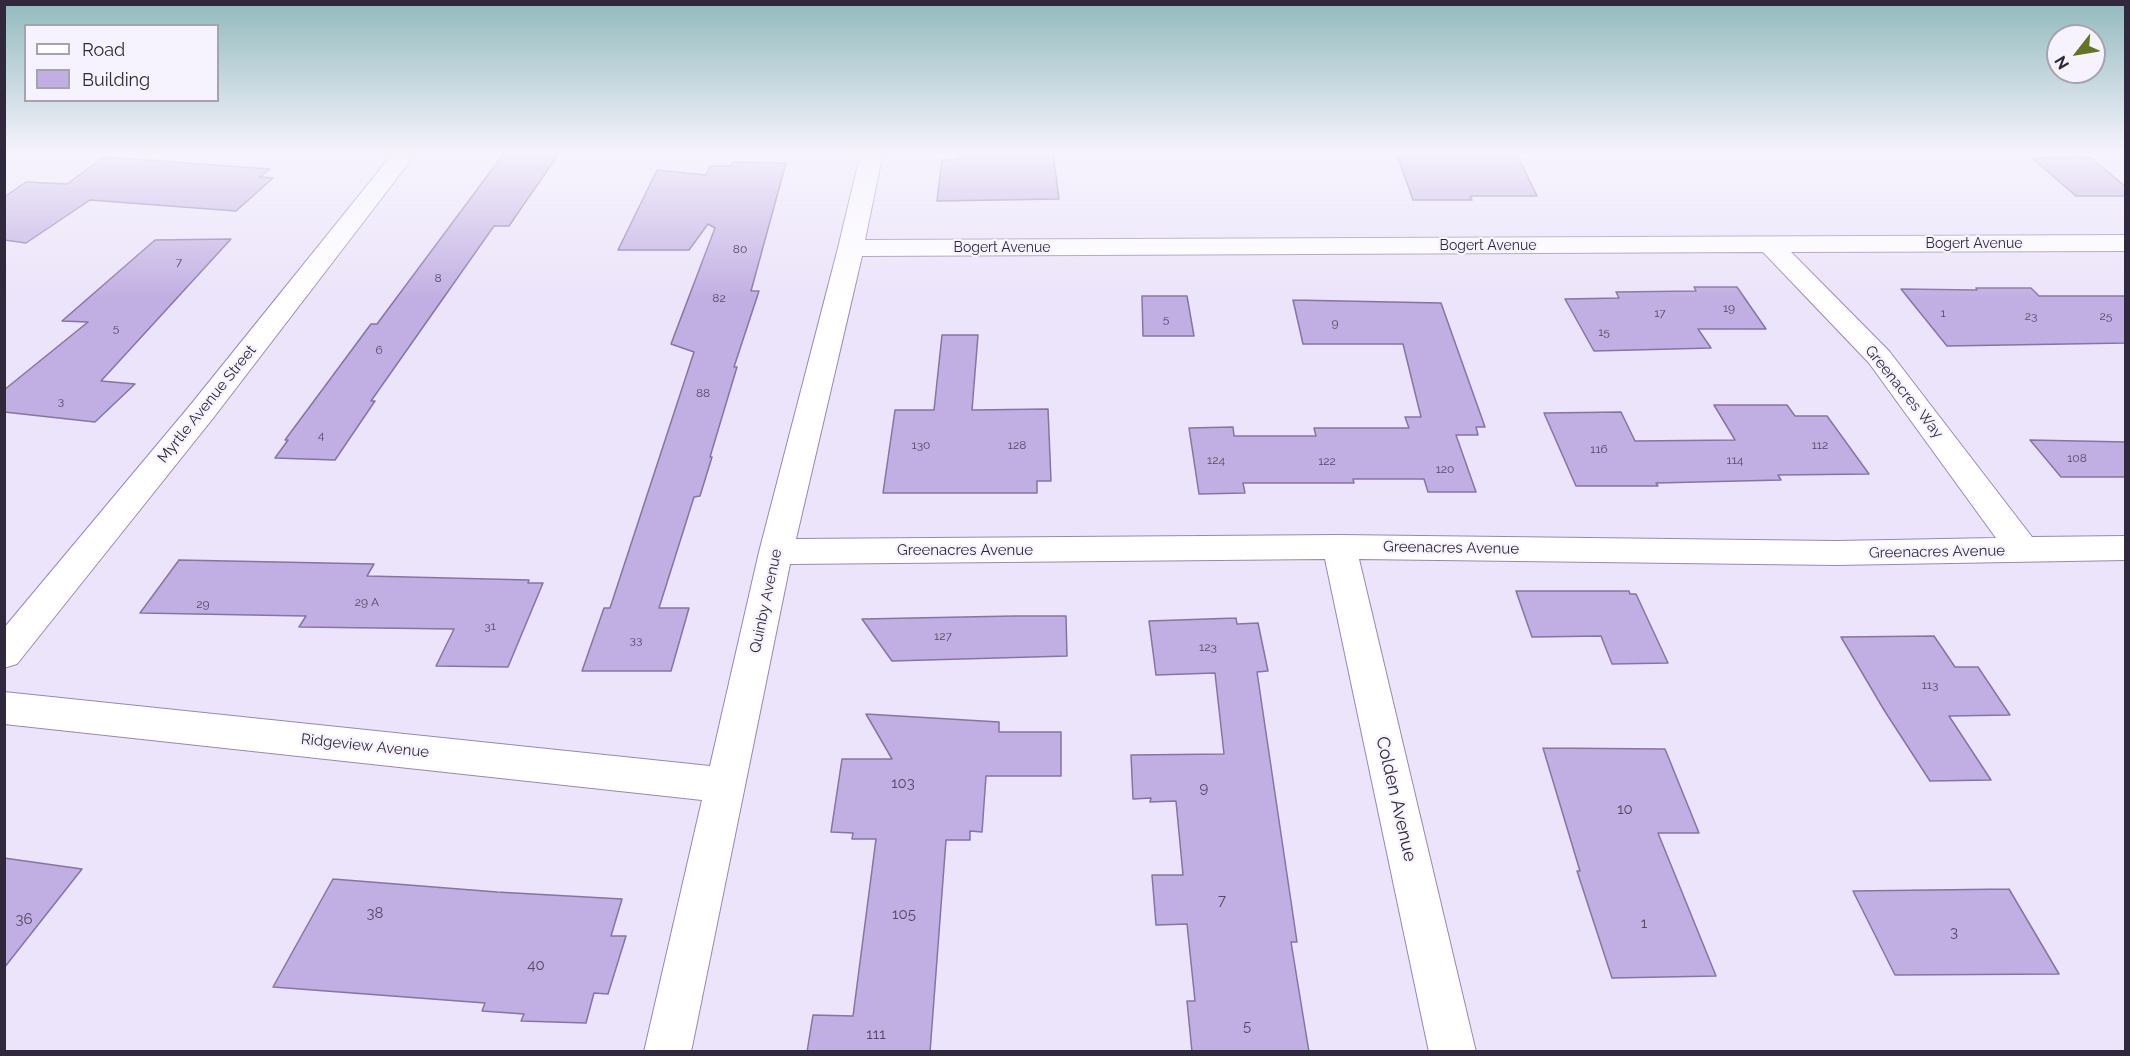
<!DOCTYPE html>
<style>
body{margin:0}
#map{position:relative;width:2130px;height:1056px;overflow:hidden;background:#ece4fa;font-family:Raleway,sans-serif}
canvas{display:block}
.frame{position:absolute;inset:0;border:6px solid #30283c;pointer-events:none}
.legend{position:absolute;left:24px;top:24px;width:195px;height:78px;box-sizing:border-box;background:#f7f3fe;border:2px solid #a7a2b0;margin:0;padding:8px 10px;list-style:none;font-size:18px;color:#30283c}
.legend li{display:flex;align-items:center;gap:12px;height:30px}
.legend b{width:30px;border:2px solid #a7a2b0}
.north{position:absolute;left:2046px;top:24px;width:60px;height:60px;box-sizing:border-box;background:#f7f3fe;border:2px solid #a7a2b0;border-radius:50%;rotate:239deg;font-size:16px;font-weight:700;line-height:24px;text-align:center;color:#30283c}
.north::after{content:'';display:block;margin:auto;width:21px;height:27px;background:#627523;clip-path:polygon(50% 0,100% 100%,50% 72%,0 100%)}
</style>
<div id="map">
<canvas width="2130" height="1056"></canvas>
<div class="frame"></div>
<ul class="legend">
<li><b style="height:8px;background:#fff"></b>Road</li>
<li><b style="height:16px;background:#c1aee2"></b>Building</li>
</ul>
<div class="north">N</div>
</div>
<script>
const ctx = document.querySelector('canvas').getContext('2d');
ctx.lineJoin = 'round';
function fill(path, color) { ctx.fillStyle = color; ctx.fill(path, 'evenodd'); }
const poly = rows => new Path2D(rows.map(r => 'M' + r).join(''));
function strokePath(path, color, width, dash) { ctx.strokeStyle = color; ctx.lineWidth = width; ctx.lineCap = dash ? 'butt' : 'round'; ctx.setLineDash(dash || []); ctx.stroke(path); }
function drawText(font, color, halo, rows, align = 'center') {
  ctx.font = font + ' Raleway,sans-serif'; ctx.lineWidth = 4.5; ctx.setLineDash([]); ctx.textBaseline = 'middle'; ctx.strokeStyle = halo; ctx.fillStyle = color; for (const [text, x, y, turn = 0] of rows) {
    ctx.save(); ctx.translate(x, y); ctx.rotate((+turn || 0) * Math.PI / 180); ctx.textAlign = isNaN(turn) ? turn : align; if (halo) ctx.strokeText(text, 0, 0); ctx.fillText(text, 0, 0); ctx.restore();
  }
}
const building = poly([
 [505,152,560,152,509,226,494,226,371,401,375,401,335,460,275,458,288,440,285,440,371,324,377,324,505,152],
 [959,152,1053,152,1059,199,937,201,942,160,958,160,959,152],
 [1396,152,1516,152,1537,196,1470,196,1472,200,1413,200,1396,152],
 [104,157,270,169,260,177,273,178,236,211,90,200,26,243,4,240,4,197,26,182,67,184,104,157],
 [2090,157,2126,187,2126,196,2076,196,2032,158,2090,157],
 [732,162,786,163,751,291,759,291,734,367,737,367,710,457,712,457,700,496,694,497,659,608,689,608,671,671,582,671,604,608,610,608,694,352,671,344,715,228,708,224,689,250,618,250,657,170,706,175,710,166,731,166,732,162],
 [231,239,101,381,135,384,95,422,4,412,4,390,88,322,62,321,155,240,231,239],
 [1694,287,1737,287,1766,329,1698,329,1711,348,1594,351,1565,299,1619,298,1616,292,1696,291,1694,287],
 [1976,288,2031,288,2039,296,2126,296,2126,343,1947,346,1901,289,1977,290,1976,288],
 [1142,296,1187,296,1194,336,1143,336,1142,296],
 [1293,300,1441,303,1485,427,1476,427,1478,435,1456,435,1476,492,1428,492,1424,479,1353,479,1354,483,1243,483,1245,493,1199,494,1189,428,1233,427,1234,436,1316,436,1314,428,1409,428,1405,417,1421,417,1403,344,1303,344,1293,300],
 [942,335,978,335,972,410,1048,409,1051,481,1037,481,1037,493,883,493,895,410,934,410,942,335],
 [1714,405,1787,405,1795,416,1827,416,1869,474,1778,475,1781,480,1656,483,1658,486,1576,486,1544,413,1621,412,1635,441,1735,440,1714,405],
 [2030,440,2126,442,2126,477,2061,477,2030,440],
 [179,560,374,564,367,576,529,580,528,583,543,583,508,667,436,666,454,629,299,627,306,616,140,613,179,560],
 [1516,591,1629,591,1630,594,1636,594,1668,663,1612,664,1601,636,1532,637,1516,591],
 [1014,616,1066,616,1067,656,892,661,862,619,1014,616],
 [1236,618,1237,624,1258,623,1268,671,1257,672,1297,942,1291,942,1309,1052,1192,1052,1187,1001,1195,1001,1187,924,1156,925,1152,875,1183,875,1176,801,1150,802,1151,798,1133,799,1131,755,1224,754,1215,673,1156,675,1149,621,1236,618],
 [1934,636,1955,667,1978,667,2010,715,1949,716,1991,780,1930,781,1884,710,1841,637,1934,636],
 [866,714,999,722,999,732,1061,732,1061,776,986,776,982,832,970,831,970,840,946,840,930,1052,807,1052,813,1015,853,1016,876,839,852,839,853,833,831,832,842,759,892,759,866,714],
 [1543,748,1665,749,1699,833,1658,833,1716,976,1612,978,1577,871,1580,871,1543,748],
 [4,858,82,869,4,968,4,858],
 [333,879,497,892,622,899,611,936,626,936,608,994,594,993,586,1023,521,1021,524,1014,482,1011,485,1003,273,987,333,879],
 [2009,889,2059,974,1895,975,1853,891,2009,889]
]);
const street = poly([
 [394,152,417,152,214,417,17,664,4,668,4,628,192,403,394,152],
 [861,152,883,152,865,240,2126,235,2126,251,1791,252,1889,351,2032,537,2126,536,2126,560,1836,565,1359,559,1476,1052,1429,1052,1325,559,790,564,691,1052,644,1052,702,800,4,724,4,692,710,766,759,552,838,248,861,152],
 [1763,252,1869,363,1996,538,1836,541,1339,535,796,539,862,256,1763,252]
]);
const numberNames = [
 ["80",740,249],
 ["7",179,262],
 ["8",438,278],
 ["82",719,298],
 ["19",1729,308],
 ["17",1660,313],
 ["1",1943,313],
 ["23",2031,316],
 ["25",2106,316],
 ["5",1166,319],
 ["9",1335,323],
 ["5",116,328],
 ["15",1604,332],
 ["6",379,350],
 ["88",703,393],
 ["3",61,401],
 ["4",321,435],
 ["130",921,445],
 ["128",1017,445],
 ["112",1820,445],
 ["116",1599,449],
 ["108",2077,458],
 ["124",1216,460],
 ["114",1735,460],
 ["122",1327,461],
 ["120",1445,469],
 ["29 A",367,602],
 ["29",203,604],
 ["31",490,626],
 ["127",943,636],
 ["33",636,640],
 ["123",1208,647],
 ["113",1930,685]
];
const farStreetnames = [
 ["Bogert Avenue",1974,244],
 ["Bogert Avenue",1488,246],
 ["Bogert Avenue",1002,248]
];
const streetNames = [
 ["Greenacres Way",1904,392,51],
 ["Myrtle Avenue Street",207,404,-51],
 ["Greenacres Avenue",1451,548,1],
 ["Greenacres Avenue",965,550],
 ["Greenacres Avenue",1937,552,-1],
 ["Quinby Avenue",766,601,-78],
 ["Ridgeview Avenue",365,746,6]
];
const nearNumbernames = [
 ["103",903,783],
 ["9",1204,788],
 ["10",1625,809],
 ["7",1222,900],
 ["38",375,913],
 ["105",904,914],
 ["36",24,919],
 ["1",1644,923],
 ["3",1954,932],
 ["40",536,965],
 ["5",1247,1026],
 ["111",876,1034]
];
const nearStreetnames = [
 ["Colden Avenue",1396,799,77]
];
fill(building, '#c1aee2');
strokePath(building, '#8674a4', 1.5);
strokePath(street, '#9986b8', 2);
fill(street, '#fff');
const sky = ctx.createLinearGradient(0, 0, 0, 300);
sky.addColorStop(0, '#91babd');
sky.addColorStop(0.51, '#f6f3fd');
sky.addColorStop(1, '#f6f3fd00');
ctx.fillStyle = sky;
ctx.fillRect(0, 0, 2130, 300);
drawText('12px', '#544a66', null, numberNames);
drawText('14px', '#30283c', '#f7f3fe', farStreetnames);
drawText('15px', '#30283c', '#f7f3fe', streetNames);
drawText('15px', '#544a66', null, nearNumbernames);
drawText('18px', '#30283c', '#f7f3fe', nearStreetnames);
</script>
